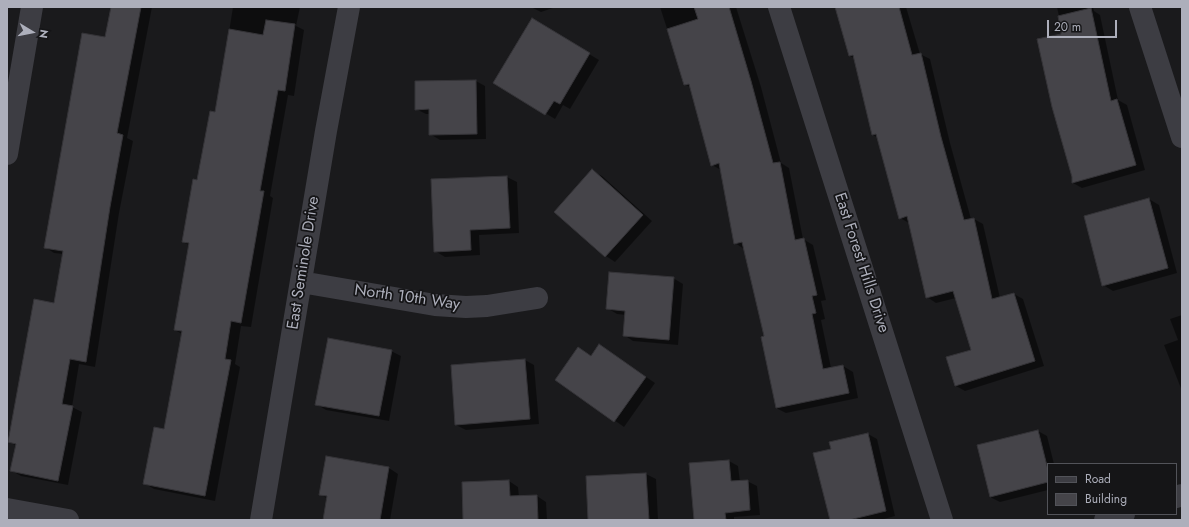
<!DOCTYPE html>
<style>
body{margin:0}
#map{position:relative;width:1189px;height:527px;overflow:hidden;background:#1a1a1c;font-family:Jost,sans-serif}
canvas{display:block}
.frame{position:absolute;inset:0;border:8px solid #adafbb;pointer-events:none}
.legend{position:absolute;left:1047px;top:463px;width:130px;height:52px;box-sizing:border-box;background:#151517;border:1px solid #525359;margin:0;padding:5px 7px;list-style:none;font-size:12px;color:#adafbb}
.legend li{display:flex;align-items:center;gap:8px;height:20px}
.legend b{width:20px;border:1px solid #525359}
.north{position:absolute;left:12px;top:12px;width:40px;height:40px;-webkit-text-stroke:3px #151517;paint-order:stroke;rotate:100deg;font-size:11px;font-weight:700;line-height:16px;text-align:center;color:#adafbb}
.north::after{content:'';display:block;margin:auto;width:14px;height:18px;background:#adafbb;clip-path:polygon(50% 0,100% 100%,50% 72%,0 100%)}
.scale{position:absolute;left:1047px;top:20px;width:70px;height:18px;box-sizing:border-box;border:2px solid #adafbb;border-top:0;padding-left:5px;font-size:12px;line-height:14px;white-space:nowrap;color:#adafbb;-webkit-text-stroke:3px #151517;paint-order:stroke}
</style>
<div id="map">
<canvas width="1189" height="527"></canvas>
<div class="frame"></div>
<ul class="legend">
<li><b style="height:5px;background:#3d3d43"></b>Road</li>
<li><b style="height:11px;background:#454449"></b>Building</li>
</ul>
<div class="north">N</div>
<div class="scale">20 m</div>
</div>
<script>
const ctx = document.querySelector('canvas').getContext('2d');
ctx.lineJoin = 'round';
function fill(path, color) { ctx.fillStyle = color; ctx.fill(path, 'evenodd'); }
const poly = rows => new Path2D(rows.map(r => 'M' + r).join(''));
function strokePath(path, color, width, dash) { ctx.strokeStyle = color; ctx.lineWidth = width; ctx.lineCap = dash ? 'butt' : 'round'; ctx.setLineDash(dash || []); ctx.stroke(path); }
function drawText(font, color, halo, rows, align = 'center') {
  ctx.font = font + ' Jost,sans-serif'; ctx.lineWidth = 3.5; ctx.setLineDash([]); ctx.textBaseline = 'middle'; ctx.strokeStyle = halo; ctx.fillStyle = color; for (const [text, x, y, turn = 0] of rows) {
    ctx.save(); ctx.translate(x, y); ctx.rotate((+turn || 0) * Math.PI / 180); ctx.textAlign = isNaN(turn) ? turn : align; if (halo) ctx.strokeText(text, 0, 0); ctx.fillText(text, 0, 0); ctx.restore();
  }
}
const shadow = poly([
 [112,7,152,7,127,138,133,141,119,213,95,367,79,364,72,407,82,412,68,485,21,476,12,471,16,446,9,441,55,304,63,254,54,253,45,247,106,38],
 [233,7,300,7,296,26,304,30,294,96,288,95,270,196,273,198,251,327,241,326,235,364,240,367,215,501,154,489,144,483,164,430,182,334,175,330,189,245,183,242,216,113],
 [531,7,556,7,541,12],
 [660,7,736,7,761,87,781,163,789,168,803,239,813,245,826,300,821,301,825,319,821,320,831,368,843,366,853,372,858,398,786,413,776,408,765,337,744,249,735,243,721,170,712,165,691,88,685,84],
 [836,7,906,7,920,54,930,59,950,143,971,219,974,219,983,224,1000,298,1014,294,1023,299,1044,366,965,391,956,386,973,350,956,298,936,303,927,297,909,223,900,218,878,138,873,135,854,58,850,56],
 [1057,7,1093,7,1094,11,1100,15,1118,100,1127,105,1145,170,1082,188,1073,183,1063,35],
 [532,20,599,60,570,109,563,105,555,119,495,83],
 [476,81,485,86,486,139,440,140,430,134,430,114,426,114,416,109],
 [592,171,602,176,652,221,615,262,606,256,556,211],
 [507,177,517,182,519,233,479,235,480,255,445,257,435,251,432,180],
 [1149,199,1159,205,1177,273,1113,291,1103,285],
 [673,278,683,284,678,345,633,341,624,335,626,315,617,314,607,308],
 [1182,315,1182,391,1164,345,1178,340,1170,319],
 [600,345,655,383,624,427,557,380,579,348,592,356],
 [391,351,401,356,389,421,326,410,316,404],
 [525,360,534,365,539,424,466,430,456,425],
 [1038,431,1047,436,1054,464,1048,464,1048,490,1000,502,990,497],
 [868,434,877,439,895,516,880,520,831,520,832,450],
 [326,457,389,468,398,474,390,520,324,520,328,499,320,494],
 [729,461,738,466,740,482,747,481,757,486,760,515,734,517,734,520,695,520],
 [646,474,656,479,658,520,589,520,587,477],
 [509,481,518,487,519,497,537,496,546,502,547,520,464,520]
]);
const building = poly([
 [111,7,141,7,117,133,123,135,110,207,86,362,70,359,62,404,73,406,58,481,10,471,16,444,8,442,34,299,54,303,63,251,44,248,82,33,105,37,111,7],
 [694,7,729,7,751,81,773,163,780,162,795,240,804,238,817,295,812,296,816,313,812,314,823,369,843,365,849,393,776,408,761,337,764,336,742,242,734,244,719,163,711,166,689,84,684,85,667,29,698,19,694,7],
 [835,7,899,7,912,55,921,53,941,137,964,220,974,218,992,299,1014,293,1035,361,955,386,946,357,971,350,953,291,926,298,907,216,899,219,876,134,872,135,853,55,849,56,835,7],
 [1091,8,1111,101,1117,99,1136,165,1072,183,1072,177,1052,107,1037,39,1061,34,1058,16,1091,8],
 [532,18,590,53,560,104,554,101,545,115,493,83,532,18],
 [266,20,295,24,285,91,278,90,260,191,264,191,241,323,231,321,225,359,231,360,205,496,143,484,154,427,164,429,182,331,174,330,189,243,182,242,193,179,197,180,210,111,215,112,229,29,263,35,266,20],
 [476,80,477,134,429,135,429,109,415,110,415,81,476,80],
 [592,169,643,215,605,257,554,212,592,169],
 [507,176,510,228,470,230,471,250,434,252,431,179,507,176],
 [1149,198,1168,268,1102,286,1084,216,1149,198],
 [609,272,674,277,669,340,623,336,625,311,606,309,609,272],
 [328,338,392,350,379,416,315,405,328,338],
 [599,344,646,377,614,422,555,380,578,347,591,356,599,344],
 [525,359,530,419,455,425,451,365,525,359],
 [1038,430,1048,470,1048,482,990,497,977,445,1038,430],
 [868,433,886,511,849,520,830,520,813,453,831,449,829,442,868,433],
 [326,456,389,467,380,520,323,520,327,496,319,495,326,456],
 [729,460,731,481,748,480,750,510,725,513,726,520,694,520,689,463,729,460],
 [646,473,649,520,588,520,586,476,646,473],
 [509,480,510,496,537,495,538,520,463,520,462,482,509,480]
]);
const minor = poly([
 [779,7,942,520],
 [1140,7,1182,137],
 [7,154,32,7],
 [301,282,435,305,466,307,487,306,537,298],
 [1176,497,1182,495],
 [7,509,68,520],
 [261,520,326,131,349,7],
 [1105,520,1124,514]
]);
const streetNames = [
 ["East Seminole Drive",304,263,-81],
 ["East Forest Hills Drive",861,263,72],
 ["North 10th Way",407,298,8]
];
fill(shadow, '#0007');
fill(building, '#454449');
strokePath(building, '#353438', 1);
strokePath(minor, '#3d3d43', 22);
drawText('16px', '#adafbb', '#151517', streetNames);
</script>
